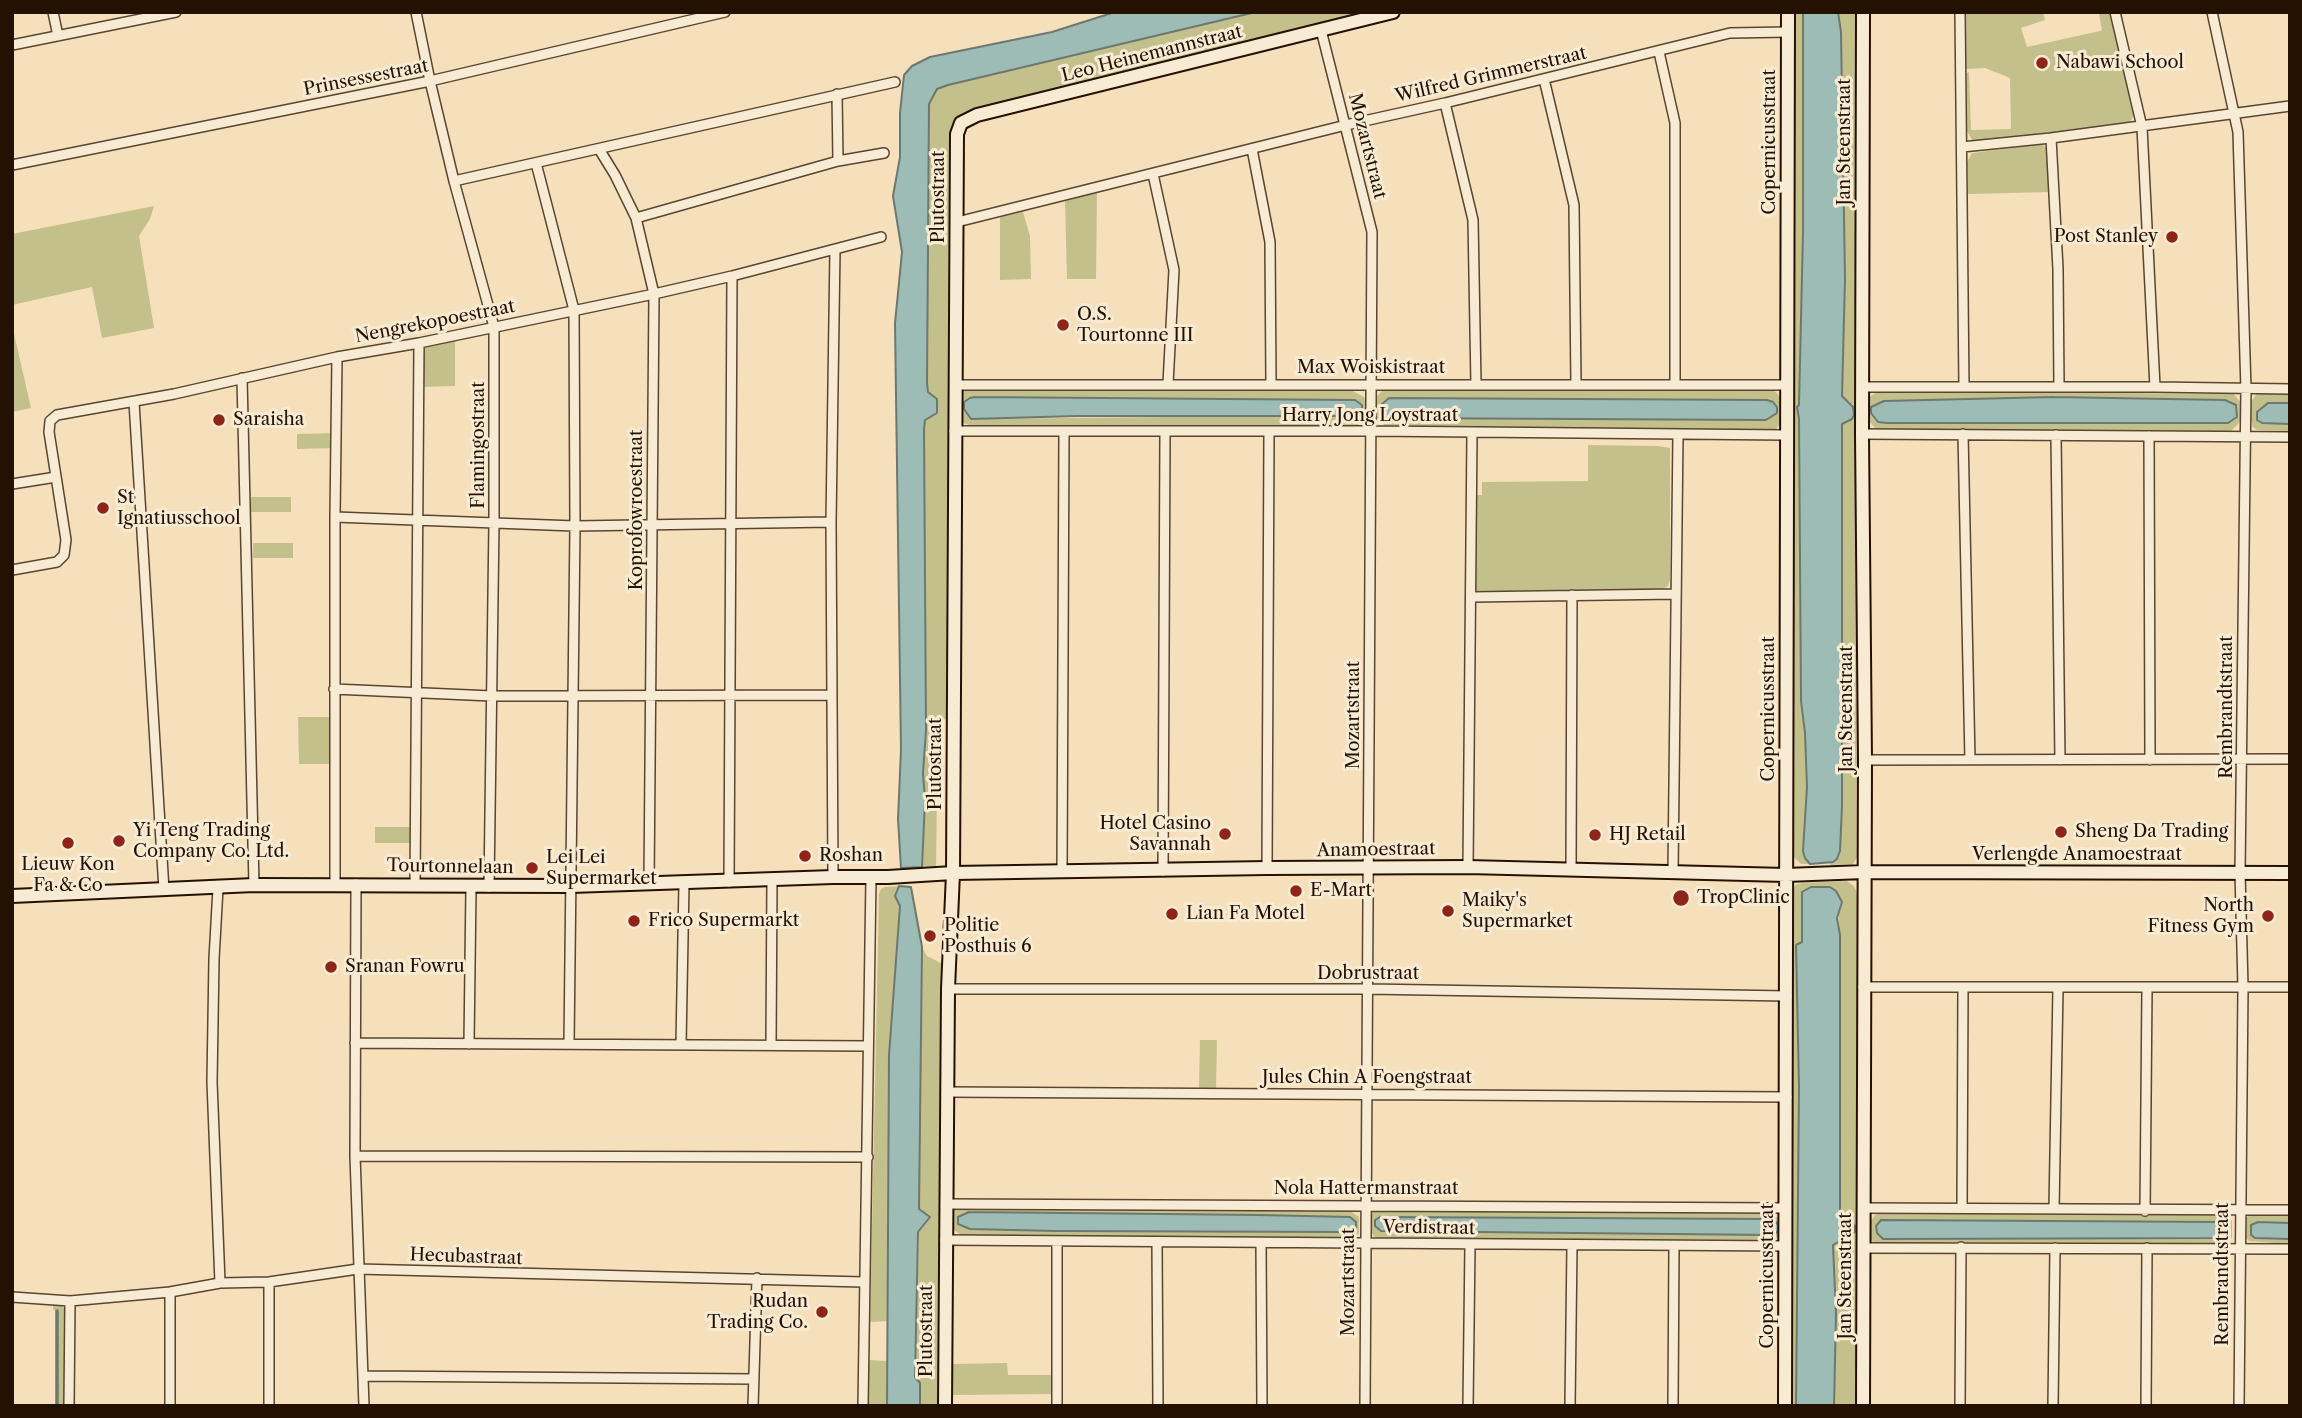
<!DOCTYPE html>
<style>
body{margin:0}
#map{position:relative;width:2302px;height:1418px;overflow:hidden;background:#f5e0bb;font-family:"Libre Caslon Text",serif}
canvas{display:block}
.frame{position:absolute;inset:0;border:14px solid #251101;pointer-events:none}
</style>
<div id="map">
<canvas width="2302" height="1418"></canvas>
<div class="frame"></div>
</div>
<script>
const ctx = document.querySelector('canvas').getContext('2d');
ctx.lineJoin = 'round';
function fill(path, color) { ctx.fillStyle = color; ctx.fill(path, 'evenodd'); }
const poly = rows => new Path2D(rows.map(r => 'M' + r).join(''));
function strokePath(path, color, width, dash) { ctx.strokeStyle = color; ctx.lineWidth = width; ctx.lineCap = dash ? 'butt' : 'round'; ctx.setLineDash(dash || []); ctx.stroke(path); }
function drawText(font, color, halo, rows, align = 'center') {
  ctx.font = font + ' "Libre Caslon Text",serif'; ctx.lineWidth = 6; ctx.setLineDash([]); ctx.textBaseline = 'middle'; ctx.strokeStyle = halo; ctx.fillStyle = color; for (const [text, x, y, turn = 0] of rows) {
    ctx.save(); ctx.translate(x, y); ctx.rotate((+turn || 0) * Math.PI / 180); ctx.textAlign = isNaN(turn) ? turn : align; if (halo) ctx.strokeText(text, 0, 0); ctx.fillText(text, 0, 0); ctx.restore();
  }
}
const green = poly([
 [1256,12,1372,12,1064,86,963,113,956,117,953,123,948,495,948,719,938,720,936,866,922,867,925,800,923,773,926,730,924,429,925,420,937,413,937,399,928,392,927,383,929,104,932,95,937,89,948,85],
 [1793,12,1803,12,1803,232,1799,405,1797,407,1799,419,1801,701,1805,733,1807,787,1803,851,1805,858,1810,864,1801,864,1794,857,1791,606],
 [1838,12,1860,12,1857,604,1859,839,1858,856,1853,864,1831,865,1828,863,1833,862,1840,851,1842,806,1842,424,1848,422,1850,402,1842,396,1845,279,1841,32],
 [1965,12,2043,12,2045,20,2021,28,2027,47,2100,31,2102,30,2099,14,2109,12,2134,113,2132,119,2127,124,1977,142,1972,140,1965,127,1964,74,1969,72,1971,130,2011,129,2010,78,1985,68,1966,69],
 [2042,144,2048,150,2051,192,1968,194,1967,162,1972,153],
 [1097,191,1096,279,1067,279,1065,199],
 [154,206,150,219,139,236,154,328,102,338,92,287,12,305,12,234],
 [1023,212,1030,236,1031,279,1000,280,1000,217],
 [12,325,31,408,12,412],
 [455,337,455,386,421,387,422,346],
 [968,388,1353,391,1364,397,1367,402,1367,414,1361,423,1354,427,972,426,963,423,960,419,960,391],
 [976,397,1355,400,1359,415,971,419,964,409,964,402,970,398],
 [1499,388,1618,390,1768,388,1776,392,1780,398,1780,424,1775,430,1387,427,1376,419,1376,397,1384,389],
 [1773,402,1777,406,1777,413,1766,420,1389,418,1381,413,1381,405],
 [1879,391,2234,394,2241,403,2241,421,2231,431,1882,431,1876,429,1868,420,1869,397],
 [2054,397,2225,400,2236,405,2237,417,2228,423,1878,422,1884,401],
 [2257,393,2290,393,2290,403,2268,403,2263,407,2262,423,2290,424,2290,431,2257,430,2253,427,2250,417,2251,402],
 [336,433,336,448,297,449,297,434],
 [1588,445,1658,446,1670,448,1670,580,1668,586,1659,591,1481,593,1477,591,1475,587,1476,495,1482,495,1482,482,1588,481],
 [251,497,291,497,291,512,251,512],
 [253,543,293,543,293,558,253,558],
 [298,717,333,717,333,764,299,764],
 [375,827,411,827,411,843,375,843],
 [1847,881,1854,886,1859,898,1857,1406,1834,1406,1836,1314,1833,1245,1854,1232,1851,1221,1840,1219,1840,935,1837,891,1830,887,1811,887,1802,892,1802,942,1796,946,1799,1087,1796,1406,1790,1406,1791,897,1795,885,1802,883],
 [899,886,895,896,900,906,889,1055,888,1321,870,1322,879,894,881,889,885,887],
 [922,947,927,956,945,965,940,1406,920,1406,920,1383,915,1377,919,1232,929,1218,919,1210],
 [1200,1040,1217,1040,1216,1088,1199,1088],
 [957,1208,1342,1209,1350,1211,1359,1217,1359,1233,1352,1239,969,1237,961,1235,953,1229,954,1211],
 [969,1212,1259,1215,1354,1219,1356,1222,1356,1228,1349,1232,970,1229],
 [1376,1210,1768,1212,1780,1219,1781,1235,1774,1240,1763,1242,1379,1239,1375,1237,1368,1229,1369,1216],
 [1381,1217,1768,1219,1769,1235,1469,1232],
 [1880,1213,2224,1215,2232,1221,2232,1238,2222,1244,1960,1242,1880,1245,1869,1240,1869,1224,1875,1215],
 [1881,1220,1964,1220,2220,1222,2147,1238,1883,1239],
 [2250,1215,2290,1215,2290,1223,2258,1222,2251,1225,2251,1235,2255,1238,2290,1239,2290,1244,2249,1241,2244,1236,2244,1219],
 [53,1305,62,1306,66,1310,65,1406,57,1406,57,1312,53,1309],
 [868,1360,888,1361,887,1406,868,1406],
 [1007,1363,1008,1375,1051,1375,1052,1394,953,1395,953,1364]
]);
const water = poly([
 [1115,12,1256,12,948,85,937,89,929,104,927,383,928,392,937,399,937,413,925,420,924,429,926,730,923,773,925,800,922,867,901,868,898,819,901,750,895,323,902,252,893,196,900,157,900,113,904,75,912,66,930,57,1052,32,1115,12],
 [1803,12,1838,12,1841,32,1845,279,1842,396,1853,407,1854,415,1852,419,1842,424,1842,806,1840,851,1837,859,1833,862,1810,864,1805,858,1803,851,1807,787,1805,733,1801,701,1799,419,1797,407,1799,405,1803,232,1803,12],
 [975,397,1355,400,1362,405,1362,413,1354,416,1077,416,971,419,964,409,964,402,970,398,975,397],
 [2054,397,2225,400,2236,405,2237,417,2228,423,1887,423,1878,422,1871,413,1871,407,1884,401,2054,397],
 [1389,398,1767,400,1773,402,1777,407,1777,413,1766,420,1389,418,1381,414,1381,405,1389,398],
 [2268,403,2290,403,2290,424,2262,423,2257,420,2257,412,2268,403],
 [899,886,911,887,922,947,919,1209,930,1217,918,1232,915,1377,920,1383,920,1406,887,1406,889,1055,900,906,895,896,899,886],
 [1811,887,1830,887,1836,891,1842,902,1837,918,1840,935,1840,1219,1851,1221,1855,1226,1855,1232,1833,1245,1836,1314,1834,1406,1796,1406,1799,1087,1796,945,1802,942,1802,892,1811,887],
 [969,1212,1259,1215,1350,1217,1356,1222,1356,1228,1349,1232,1056,1231,970,1229,958,1224,958,1217,969,1212],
 [1380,1217,1768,1219,1775,1221,1778,1225,1778,1231,1774,1235,1769,1235,1381,1231,1375,1226,1375,1220,1380,1217],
 [1881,1220,2220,1222,2226,1226,2227,1234,2222,1238,1883,1239,1877,1233,1876,1226,1881,1220],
 [2258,1222,2290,1223,2290,1239,2255,1238,2251,1235,2251,1225,2258,1222]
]);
const stream = poly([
 [57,1406,57,1311]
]);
const street = poly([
 [53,12,58,36],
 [416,12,430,81,454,181,494,327,494,522,489,887],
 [1960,12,1964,387],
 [2115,12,2142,127,2155,387],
 [2212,12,2238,132,2246,389,2240,872,2243,987,2239,1406],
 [1321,30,1372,232,1365,1406],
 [12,45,176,12],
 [1659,52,1675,123,1675,385],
 [1544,79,1574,205,1576,385],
 [837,94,838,161],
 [1445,103,1473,220,1476,384],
 [2051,138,2058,269,2059,387],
 [1962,147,2051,138,2290,106],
 [599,149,615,175,636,218,654,294,649,884],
 [1252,149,1270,242,1271,384],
 [536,163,574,310,575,526,569,1044],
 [12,165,430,81,725,12],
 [1153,174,1174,270,1168,384],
 [454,181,895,82],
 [636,218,838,161,884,153],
 [957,222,1346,125,1445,103,1730,33,1788,32],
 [242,378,254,885],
 [955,385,1786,385],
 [1863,387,2155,387,2290,389],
 [134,402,164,890],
 [954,431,1372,431,1786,435],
 [1862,434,2290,437],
 [1963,434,1970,760],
 [2056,435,2060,760],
 [2149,436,2150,760],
 [12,484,56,477],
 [335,517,575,526,831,522],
 [12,570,57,562,64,555,66,540,49,432,50,421,57,415,174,394,337,357,419,343,654,294,732,276,881,237],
 [1472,597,1676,594],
 [334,689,492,696,831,695],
 [1865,760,2290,759],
 [1468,867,1472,433],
 [1267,868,1269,432],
 [1571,870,1572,595],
 [1062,871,1064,431],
 [1163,871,1165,431],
 [1673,872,1678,434],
 [833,877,831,522,835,249],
 [729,882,732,276],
 [335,884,335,517,337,357],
 [356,884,355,1156,364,1406],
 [415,884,419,343],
 [218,888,214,959,212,1082,220,1283],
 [1863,987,2290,987],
 [948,989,1368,989,1787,996],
 [355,1043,868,1046],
 [469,1044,471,887],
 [681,1044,684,883],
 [771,1045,772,880],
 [947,1092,1787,1097],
 [355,1156,868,1157],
 [946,1204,1785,1208],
 [1864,1208,2290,1210],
 [1962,1208,1963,988],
 [2054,1209,2058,988],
 [2145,1211,2147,988],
 [945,1240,1786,1246],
 [1057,1242,1057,1406],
 [1157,1242,1158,1406],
 [1261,1243,1262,1406],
 [1864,1248,2290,1249],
 [170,1292,170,1406],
 [12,1297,70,1301,170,1292,220,1283,269,1282,358,1269,863,1282],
 [364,1376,754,1379],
 [69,1406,70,1301],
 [269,1406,269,1282],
 [753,1406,757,1278],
 [863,1406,871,877],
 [1468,1406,1470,1244],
 [1570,1406,1572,1246],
 [1673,1406,1674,1246],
 [1960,1406,1961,1247],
 [2053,1406,2055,1248],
 [2146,1406,2147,1248]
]);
const secondary = poly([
 [1863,12,1862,434,1865,760,1863,1406],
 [12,896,254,885,571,886,833,877,888,877,953,873,1267,868,1468,867,1786,875,1864,872,2290,873],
 [945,1406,948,989,953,873,957,134,961,123,977,115,1393,12],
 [1785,1406,1788,12]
]);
const markers = [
 [2042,63,7,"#8f2418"],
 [2172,237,7,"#8f2418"],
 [1063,325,7,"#8f2418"],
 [219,420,7,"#8f2418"],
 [103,508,7,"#8f2418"],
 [2061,832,7,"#8f2418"],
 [1225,834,7,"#8f2418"],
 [1595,835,7,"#8f2418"],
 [119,841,7,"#8f2418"],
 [68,843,7,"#8f2418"],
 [805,856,7,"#8f2418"],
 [532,868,7,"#8f2418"],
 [1296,891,7,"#8f2418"],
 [1681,898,9,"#8f2418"],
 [1448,911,7,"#8f2418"],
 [1172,914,7,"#8f2418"],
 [2268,916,7,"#8f2418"],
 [634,921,7,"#8f2418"],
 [930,936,7,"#8f2418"],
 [331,967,7,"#8f2418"],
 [822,1312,7,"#8f2418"]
];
const streetNames = [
 ["Leo Heinemannstraat",1152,54,-14],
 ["Wilfred Grimmerstraat",1491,75,-13],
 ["Prinsessestraat",366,78,-11],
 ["Copernicusstraat",1770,142,-90],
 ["Jan Steenstraat",1845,142,-90],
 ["Mozartstraat",1367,146,76],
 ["Plutostraat",939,197,-90],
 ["Nengrekopoestraat",435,322,-11],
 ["Max Woiskistraat",1371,368],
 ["Harry Jong Loystraat",1370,416],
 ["Flamingostraat",479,445,-90],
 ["Koprofowroestraat",637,510,-90],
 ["Rembrandtstraat",2227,707,-90],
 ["Copernicusstraat",1769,709,-90],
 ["Jan Steenstraat",1847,709,-90],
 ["Mozartstraat",1354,715,-90],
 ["Plutostraat",936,764,-90],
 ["Anamoestraat",1376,850,-1],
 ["Verlengde Anamoestraat",2077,855],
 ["Tourtonnelaan",450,867,1],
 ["Dobrustraat",1368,974],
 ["Jules Chin A Foengstraat",1367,1078],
 ["Nola Hattermanstraat",1366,1189],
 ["Verdistraat",1429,1228,1],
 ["Hecubastraat",466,1257,2],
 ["Rembrandtstraat",2223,1274,-90],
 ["Copernicusstraat",1768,1276,-90],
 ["Jan Steenstraat",1846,1276,-90],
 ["Mozartstraat",1349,1282,-90],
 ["Plutostraat",927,1331,-90]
];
const poiNames = [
 ["Nabawi School",2056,63],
 ["Post Stanley",2158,237,"right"],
 ["O.S.",1077,315],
 ["Tourtonne III",1077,336],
 ["Saraisha",233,420],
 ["St",117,498],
 ["Ignatiusschool",117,519],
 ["Hotel Casino",1211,824,"right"],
 ["Savannah",1211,845,"right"],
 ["Yi Teng Trading",133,831],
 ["Company Co. Ltd.",133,852],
 ["Sheng Da Trading",2075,832],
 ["HJ Retail",1609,835],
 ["Roshan",819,856],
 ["Lei Lei",546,858],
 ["Supermarket",546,879],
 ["Lieuw Kon",68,865,"center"],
 ["Fa & Co",68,886,"center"],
 ["E-Mart",1310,891],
 ["TropClinic",1697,898],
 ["Maiky's",1462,901],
 ["Supermarket",1462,922],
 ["North",2254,906,"right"],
 ["Fitness Gym",2254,927,"right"],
 ["Lian Fa Motel",1186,914],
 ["Frico Supermarkt",648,921],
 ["Politie",944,926],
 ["Posthuis 6",944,947],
 ["Sranan Fowru",345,967],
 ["Rudan",808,1302,"right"],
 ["Trading Co.",808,1323,"right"]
];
fill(green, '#c4c08b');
fill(water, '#9dbcb6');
strokePath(water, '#6d786e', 2);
strokePath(stream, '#6d786e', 3.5);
strokePath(street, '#594530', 12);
strokePath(secondary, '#251101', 16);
strokePath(street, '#f8ebd3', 9);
strokePath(secondary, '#f8ebd3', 12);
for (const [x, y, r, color] of markers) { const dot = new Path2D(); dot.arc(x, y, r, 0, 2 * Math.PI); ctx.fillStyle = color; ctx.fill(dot); strokePath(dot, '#f8ebd3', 2.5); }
drawText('18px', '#251101', '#f8ebd3', streetNames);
drawText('18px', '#251101', '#f8ebd3', poiNames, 'left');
</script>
